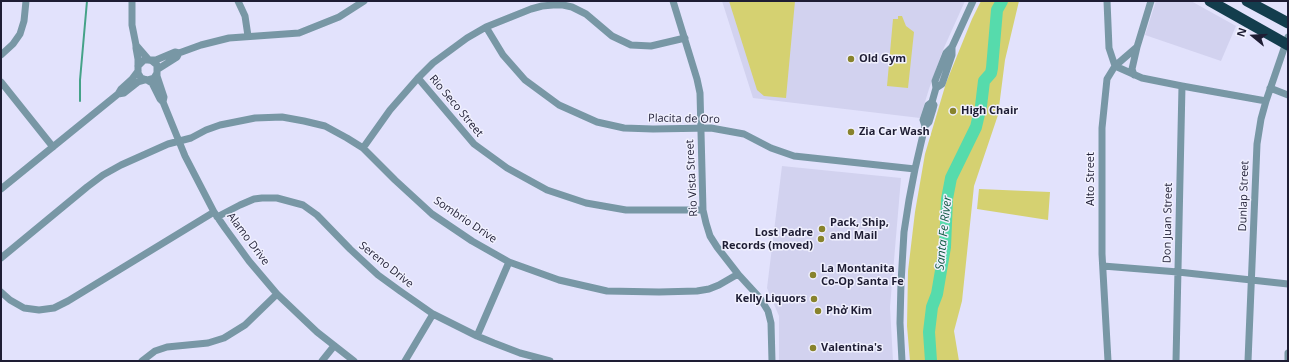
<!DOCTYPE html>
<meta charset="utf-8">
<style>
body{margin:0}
#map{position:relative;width:1289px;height:362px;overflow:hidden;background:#e2e2fc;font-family:"Open Sans",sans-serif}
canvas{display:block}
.frame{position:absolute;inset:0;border:2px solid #1e1d34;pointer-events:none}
.north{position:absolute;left:1233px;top:16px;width:40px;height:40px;-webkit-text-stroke:3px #f0f0fe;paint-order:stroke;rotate:288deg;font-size:11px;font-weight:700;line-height:16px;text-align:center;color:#1e1d34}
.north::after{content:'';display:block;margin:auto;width:14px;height:18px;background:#1e1d34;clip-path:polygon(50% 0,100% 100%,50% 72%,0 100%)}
</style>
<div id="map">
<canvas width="1289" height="362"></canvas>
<div class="frame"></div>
<div class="north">N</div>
</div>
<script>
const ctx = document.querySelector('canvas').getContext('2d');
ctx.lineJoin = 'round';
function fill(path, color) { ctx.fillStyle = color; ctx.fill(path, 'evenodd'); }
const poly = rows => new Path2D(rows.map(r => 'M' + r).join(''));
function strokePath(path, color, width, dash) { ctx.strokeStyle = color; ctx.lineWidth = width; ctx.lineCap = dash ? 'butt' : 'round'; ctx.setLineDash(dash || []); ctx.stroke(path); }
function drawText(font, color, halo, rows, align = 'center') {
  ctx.font = font + ' "Open Sans",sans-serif'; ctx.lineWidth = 3; ctx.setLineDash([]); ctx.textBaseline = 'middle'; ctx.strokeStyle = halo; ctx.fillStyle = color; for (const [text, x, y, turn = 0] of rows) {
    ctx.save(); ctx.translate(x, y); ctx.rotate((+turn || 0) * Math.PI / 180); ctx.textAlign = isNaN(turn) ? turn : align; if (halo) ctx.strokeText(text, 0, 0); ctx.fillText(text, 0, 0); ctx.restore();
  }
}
const built = poly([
 [722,1,965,1,943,50,929,89,920,118,753,98],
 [1156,1,1191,1,1236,26,1221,61,1145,35],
 [782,166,901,178,890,307,893,361,779,361,779,316,767,288]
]);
const green = poly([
 [729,1,795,1,786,98,764,96,757,90],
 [981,1,1019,1,1005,60,998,115,974,186,962,301,954,331,959,361,910,361,907,326,908,271,915,212,925,154,946,83,972,19],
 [898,16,902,16,906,26,914,32,908,88,887,86,893,19,898,19],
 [979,189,1050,192,1048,220,977,209]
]);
const stream = poly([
 [80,101,80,80,87,1]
]);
const river = poly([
 [981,106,984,81,991,73,992,68,997,10,1002,1],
 [931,361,929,332,932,307,937,294,945,247,947,199,951,178,976,127,980,110]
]);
const minor = poly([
 [132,1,132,25,136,45,136,48,138,59,138,73,141,78,147,80,154,78,157,73,157,65,151,60,144,60,138,66],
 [238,1,245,16,248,36],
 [673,1,697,79,700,93,703,210,706,223,710,236,717,247,738,274,760,298,768,311,771,323,772,361],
 [1107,1,1109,48,1115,66,1107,79,1102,128,1102,254,1108,361],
 [1151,1,1137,47,1115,66,1142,78,1182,86,1266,101],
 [486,27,503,55,525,80,559,105,597,122,624,128,653,129,711,128,744,134,771,148,794,156,915,169],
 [136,45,149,60],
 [1,55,13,44,20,34,24,21,26,1],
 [151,60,156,60,175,52,179,53,201,45,229,38,299,33,339,17,364,1],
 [158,69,177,57,179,53],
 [157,73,157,76,164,97,163,102,185,156,214,212,225,228,249,261,277,294,317,332,354,361],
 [1134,75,1132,69,1137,47],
 [418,78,474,144,507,168,547,190,586,203,626,210,703,210],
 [147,80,152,83,160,99,163,102],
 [1,82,53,147],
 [936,88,942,84,952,55,952,47,973,1],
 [1270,88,1288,95],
 [118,94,121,89,132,79,138,71],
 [925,126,929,122,933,109,934,105,932,102],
 [363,148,390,110,418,78,433,63,467,38,486,27,531,9,542,6,553,5,563,5,572,7,586,14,612,36,631,45,651,46,685,38],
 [1,189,118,94,124,93,138,82,145,80],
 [217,217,240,205,254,199,262,198,277,198,303,205,317,215,350,249,378,275,400,291,433,314,477,336,494,343,520,353,550,361],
 [1,258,87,187,103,175,121,165,168,144,191,138,206,130,220,125,255,118,282,117,304,121,325,126,347,138,363,148,395,180,432,214,472,241,509,262,559,280,607,291,659,292,697,291,709,289,719,285,738,274],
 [1103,266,1178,272,1288,284],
 [1,292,10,300,24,308,39,310,54,308,68,301,214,212],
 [477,336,509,262],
 [142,361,155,351,167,347,208,343,224,338,245,325,277,294],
 [322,361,334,346],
 [405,361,433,314],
 [902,361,900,323,901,283,904,232,909,200,915,169,925,126,923,120,928,105,932,102,936,88,935,81,946,53,952,47],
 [1176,361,1182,86],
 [1248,361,1257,144,1261,119,1266,101,1288,37],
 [1288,361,1288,353]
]);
const highway = poly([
 [1210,1,1288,45],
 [1247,1,1288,23]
]);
const markers = [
 [851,59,4,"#88832c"],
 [953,111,4,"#88832c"],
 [851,132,4,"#88832c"],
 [822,229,4,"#88832c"],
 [821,239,4,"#88832c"],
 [813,275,4,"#88832c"],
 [814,299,4,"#88832c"],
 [818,311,4,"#88832c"],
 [813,348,4,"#88832c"]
];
const poiNames = [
 ["Old Gym",859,59],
 ["High Chair",961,111],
 ["Zia Car Wash",859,132],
 ["Pack, Ship,",830,223],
 ["and Mail",830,236],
 ["Lost Padre",813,233,"right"],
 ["Records (moved)",813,246,"right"],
 ["La Montanita",821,269],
 ["Co-Op Santa Fe",821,282],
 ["Kelly Liquors",806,299,"right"],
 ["Phở Kim",826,311],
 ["Valentina's",821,348]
];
const streetNames = [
 ["Rio Seco Street",456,106,50],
 ["Placita de Oro",684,119,1],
 ["Rio Vista Street",692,178,-93],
 ["Alto Street",1091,179,-90],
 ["Dunlap Street",1244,196,-88],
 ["Sombrio Drive",465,220,34],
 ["Don Juan Street",1168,223,-89],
 ["Alamo Drive",248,239,53],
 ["Sereno Drive",386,265,39]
];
const waterNames = [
 ["Santa Fe River",944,233,-84]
];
fill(built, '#d2d2ef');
fill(green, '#d5d171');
strokePath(stream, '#45a288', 2);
strokePath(river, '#56dbac', 12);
strokePath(minor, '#7897a5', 7);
strokePath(highway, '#133d4d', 11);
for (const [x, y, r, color] of markers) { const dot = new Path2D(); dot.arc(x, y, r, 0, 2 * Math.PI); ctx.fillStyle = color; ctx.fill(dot); strokePath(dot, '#f0f0fe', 1.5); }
drawText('bold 11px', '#1e1d34', '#f0f0fe', poiNames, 'left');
drawText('11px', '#1e1d34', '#f0f0fe', streetNames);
drawText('italic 12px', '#155d46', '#f0f0fe', waterNames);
</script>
